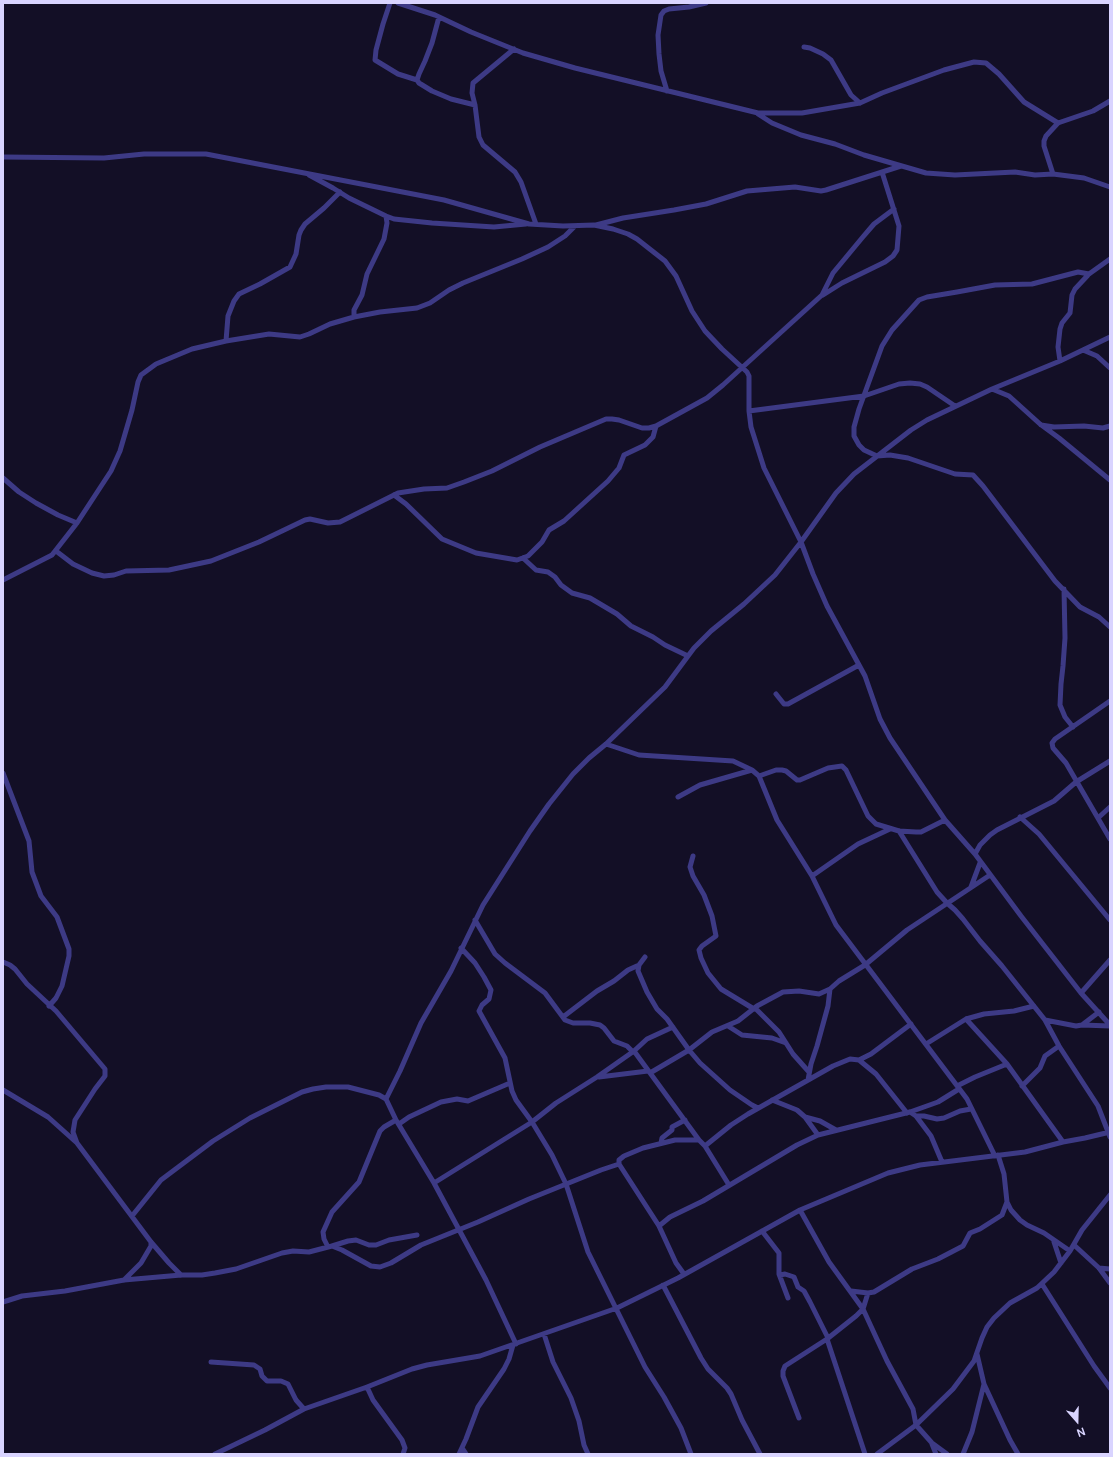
<!DOCTYPE html>
<style>
body{margin:0}
#map{position:relative;width:1113px;height:1457px;overflow:hidden;background:#130f26;font-family:"DM Sans",sans-serif}
canvas{display:block}
.frame{position:absolute;inset:0;border:4px solid #d9d4ff;pointer-events:none}
.north{position:absolute;left:1057px;top:1401px;width:40px;height:40px;-webkit-text-stroke:3px #130f26;paint-order:stroke;rotate:160deg;font-size:11px;font-weight:700;line-height:16px;text-align:center;color:#d9d4ff}
.north::after{content:'';display:block;margin:auto;width:14px;height:18px;background:#d9d4ff;clip-path:polygon(50% 0,100% 100%,50% 72%,0 100%)}
</style>
<div id="map">
<canvas width="1113" height="1457"></canvas>
<div class="frame"></div>
<div class="north">N</div>
</div>
<script>
const ctx = document.querySelector('canvas').getContext('2d');
ctx.lineJoin = 'round';
const poly = rows => new Path2D(rows.map(r => 'M' + r).join(''));
function strokePath(path, color, width, dash) { ctx.strokeStyle = color; ctx.lineWidth = width; ctx.lineCap = dash ? 'butt' : 'round'; ctx.setLineDash(dash || []); ctx.stroke(path); }
const minor = poly([
 [390,3,383,24,376,50,375,60,398,74,417,80],
 [398,3,435,15,471,32,523,53,575,68,758,113,802,113,860,103,882,93,944,70,974,62,986,63,999,74,1024,102,1058,123,1093,111,1110,101],
 [439,17,432,43,425,61,419,74,417,80,419,83,432,91,451,99,475,105],
 [804,47,810,48,823,54,831,60,851,95,860,103],
 [514,49,473,83,472,93,475,105,479,137,483,145,515,172,521,182,536,224],
 [667,91,661,71,659,54,658,35,661,15,664,11,669,9,689,7,706,3],
 [758,114,772,123,801,135,835,144,864,155,926,173,955,175,1015,172,1035,175,1053,174,1084,178,1110,187],
 [3,157,104,158,144,154,206,154,444,200,529,224,563,226,594,225,613,229,628,234,637,239,665,261,676,276,692,311,705,331,722,349,747,372,749,376,749,411,751,427,764,468,801,542,813,574,827,606,865,676,880,719,890,738,945,820,975,854,1021,916,1081,993,1110,1025],
 [1053,174,1044,146,1044,141,1046,136,1058,123],
 [309,175,333,188,349,198,386,216,394,219,432,223,494,227,526,224],
 [596,225,623,218,674,210,706,204,747,191,795,187,821,191,826,190,901,166],
 [1089,274,1078,272,1032,284,995,285,957,292,927,297,919,300,892,330,882,346,859,409,854,427,854,436,859,445,864,450,877,456,890,455,908,458,955,474,973,475,983,486,1055,581,1080,607,1099,617,1110,627],
 [823,295,842,283,885,262,893,256,897,250,899,226,882,172],
 [354,317,354,310,362,295,367,274,384,239,387,223,386,216],
 [226,341,228,316,234,301,239,294,260,284,290,267,296,254,299,235,301,230,305,224,324,208,340,192],
 [1083,350,1097,356,1110,368],
 [1060,361,1058,347,1060,329,1062,323,1070,313,1072,295,1075,289,1089,274,1110,259],
 [992,389,1009,396,1040,424,1059,438,1110,480],
 [749,411,864,396,899,384,910,383,920,384,927,387,955,406],
 [1041,425,1054,427,1084,426,1103,428,1110,426],
 [3,478,19,492,36,503,58,515,77,523],
 [394,495,406,504,442,539,476,553,517,560,528,556,542,542,549,530,564,521,608,481,619,468,624,455,645,445,653,437,656,426],
 [56,551,73,564,92,573,104,576,114,575,126,571,169,570,211,561,259,542,305,520,310,519,328,523,340,522,398,493,424,489,447,488,464,482,492,471,540,447,606,419,612,419,619,420,642,428,649,428,656,426,707,398,723,385,822,295,833,273,862,238,874,224,894,209],
 [523,558,536,570,548,572,555,577,561,585,572,593,590,598,617,614,631,626,653,637,665,645,688,656],
 [3,580,52,555,77,523,111,471,120,451,132,410,138,382,141,375,156,364,192,349,226,341,269,334,300,337,309,334,330,324,354,317,380,312,417,308,430,303,449,290,463,283,522,259,548,247,565,236,575,226],
 [1064,589,1065,638,1063,666,1061,684,1060,705,1065,717,1073,727],
 [776,694,784,704,788,704,859,665],
 [1110,701,1055,739,1052,743,1053,748,1066,763,1110,839],
 [606,744,639,755,733,761,752,770,759,776,777,820,812,876,836,925,967,1099,995,1156],
 [3,773,29,841,32,872,41,896,57,917,69,949,69,956,62,986,56,998,49,1006],
 [759,776,776,770,782,770,786,771,797,780,800,780,828,768,842,766,846,770,868,816,876,824,899,831,916,832,921,832,945,820],
 [678,797,700,785,752,770],
 [1020,817,1039,834,1110,920],
 [1098,818,1110,807],
 [899,831,937,892,947,903,955,910,963,919,980,941,1002,966,1045,1020,1059,1046,1098,1106,1110,1137],
 [975,854,980,845,990,835,997,830,1054,801,1076,782,1110,761],
 [693,856,690,867,693,876,704,895,712,916,716,936,702,946,699,950,701,958,708,973,721,989,754,1009],
 [812,876,858,844,890,829],
 [971,887,980,863],
 [475,920,495,954,505,963,545,993,565,1020,573,1023,590,1023,600,1025,604,1028,614,1041,627,1046,633,1052],
 [461,948,475,963,484,977,491,990,489,999,482,1005,479,1011,505,1058,512,1091,516,1100,532,1122,552,1155,566,1184,588,1252,645,1367,664,1397,681,1428,691,1454],
 [645,957,639,965,638,971,647,992,657,1009,667,1019,689,1050,700,1063,730,1090,752,1105,758,1108],
 [3,962,10,965,15,969,27,984,56,1011,105,1069,105,1076,95,1089,75,1120,73,1132,77,1143],
 [1081,993,1110,960],
 [755,1008,779,1032,793,1054,809,1072],
 [563,1017,597,991,614,981,628,970,639,965],
 [966,1019,1007,1064,1063,1142],
 [1045,1020,1076,1026,1082,1025,1099,1012],
 [1082,1025,1110,1026],
 [728,1026,742,1035,772,1038,786,1043],
 [926,1044,966,1019,984,1014,1014,1011,1034,1006],
 [634,1051,699,1140,705,1146,729,1185],
 [859,1060,871,1054,911,1024],
 [650,1073,689,1050,712,1032,738,1021,757,1006,783,992,799,991,819,994,830,989,839,981,865,965,907,930,990,875],
 [599,1077,648,1071],
 [808,1080,811,1064,817,1046,828,1006,830,989],
 [957,1086,975,1077,1007,1064],
 [1022,1086,1040,1068,1045,1056,1059,1046],
 [3,1090,48,1117,77,1143,151,1242,169,1263,181,1275],
 [386,1099,400,1071,421,1023,451,971,483,905,530,831,549,804,573,774,589,758,606,744,665,687,694,648,711,631,744,604,775,575,801,542,836,493,854,474,911,430,927,420,992,389,1060,361,1110,337],
 [772,1100,797,1110,805,1117,818,1135],
 [910,1112,916,1116,931,1136,942,1162],
 [916,1116,924,1116,937,1119,944,1118,960,1111,971,1109],
 [805,1117,820,1121,836,1130],
 [399,1124,409,1117,441,1102,457,1099,468,1101,510,1083],
 [661,1143,662,1138,672,1130,672,1127,685,1120],
 [705,1146,731,1125,748,1114,833,1066,850,1059,859,1060,876,1074,907,1113],
 [998,1155,1004,1174,1007,1202,1011,1210,1020,1220,1027,1225,1044,1233,1070,1251],
 [619,1164,619,1160,624,1156,643,1148,675,1140,699,1140],
 [434,1183,532,1122,556,1103,597,1077,634,1051,647,1039,673,1027],
 [800,1210,829,1262,863,1309,887,1361,913,1409,916,1425,932,1443,947,1454],
 [132,1216,161,1180,213,1141,250,1118,302,1092,313,1089,326,1087,348,1087,379,1095,386,1099,396,1120,434,1183,486,1280,516,1344],
 [659,1226,670,1217,703,1201,797,1145,818,1135,910,1112,938,1102,959,1089],
 [762,1231,779,1253,779,1274,788,1298],
 [1054,1242,1061,1263],
 [1074,1245,1099,1268,1110,1283],
 [332,1246,348,1241,356,1240,369,1245,376,1245,389,1240,417,1235],
 [328,1247,324,1239,323,1232,332,1212,359,1182,380,1131,384,1127,396,1120],
 [1099,1268,1110,1269],
 [780,1275,785,1274,794,1277,798,1287,804,1291,810,1302,828,1338],
 [124,1280,141,1263,151,1246,151,1242],
 [1042,1284,1094,1366,1110,1388],
 [663,1285,701,1358,708,1369,727,1388,731,1394,742,1420,760,1454],
 [851,1291,868,1293,874,1292,912,1269,938,1259,963,1246,970,1233,980,1229,1002,1215,1007,1202],
 [3,1302,22,1296,65,1291,124,1280,181,1275,202,1275,215,1273,236,1269,282,1253,293,1251,309,1252,332,1246,342,1250,371,1266,380,1267,391,1263,421,1245,478,1222,529,1199,601,1170,619,1164,659,1226,676,1263,684,1274],
 [544,1334,553,1362,571,1398,579,1421,584,1445,588,1454],
 [827,1339,865,1454],
 [977,1354,984,1384,1010,1440,1018,1454],
 [211,1362,254,1365,260,1369,262,1376,267,1381,281,1381,288,1384,296,1400,304,1409],
 [367,1387,373,1400,402,1440,405,1448,403,1454],
 [799,1418,783,1376,783,1371,785,1366,827,1339,856,1316,863,1309,868,1293],
 [932,1444,936,1454],
 [462,1448,466,1454],
 [215,1454,265,1430,304,1409,367,1387,412,1369,427,1365,480,1356,617,1308,678,1278,800,1210,888,1173,920,1165,1025,1152,1063,1142,1085,1138,1110,1132],
 [459,1454,466,1439,478,1407,504,1369,509,1359,513,1345],
 [877,1454,916,1425,953,1389,974,1361,982,1338,987,1327,994,1318,1010,1303,1037,1288,1054,1272,1070,1251,1082,1230,1110,1195],
 [963,1454,972,1432,984,1384]
]);
strokePath(minor, '#3d3a85', 5);
</script>
